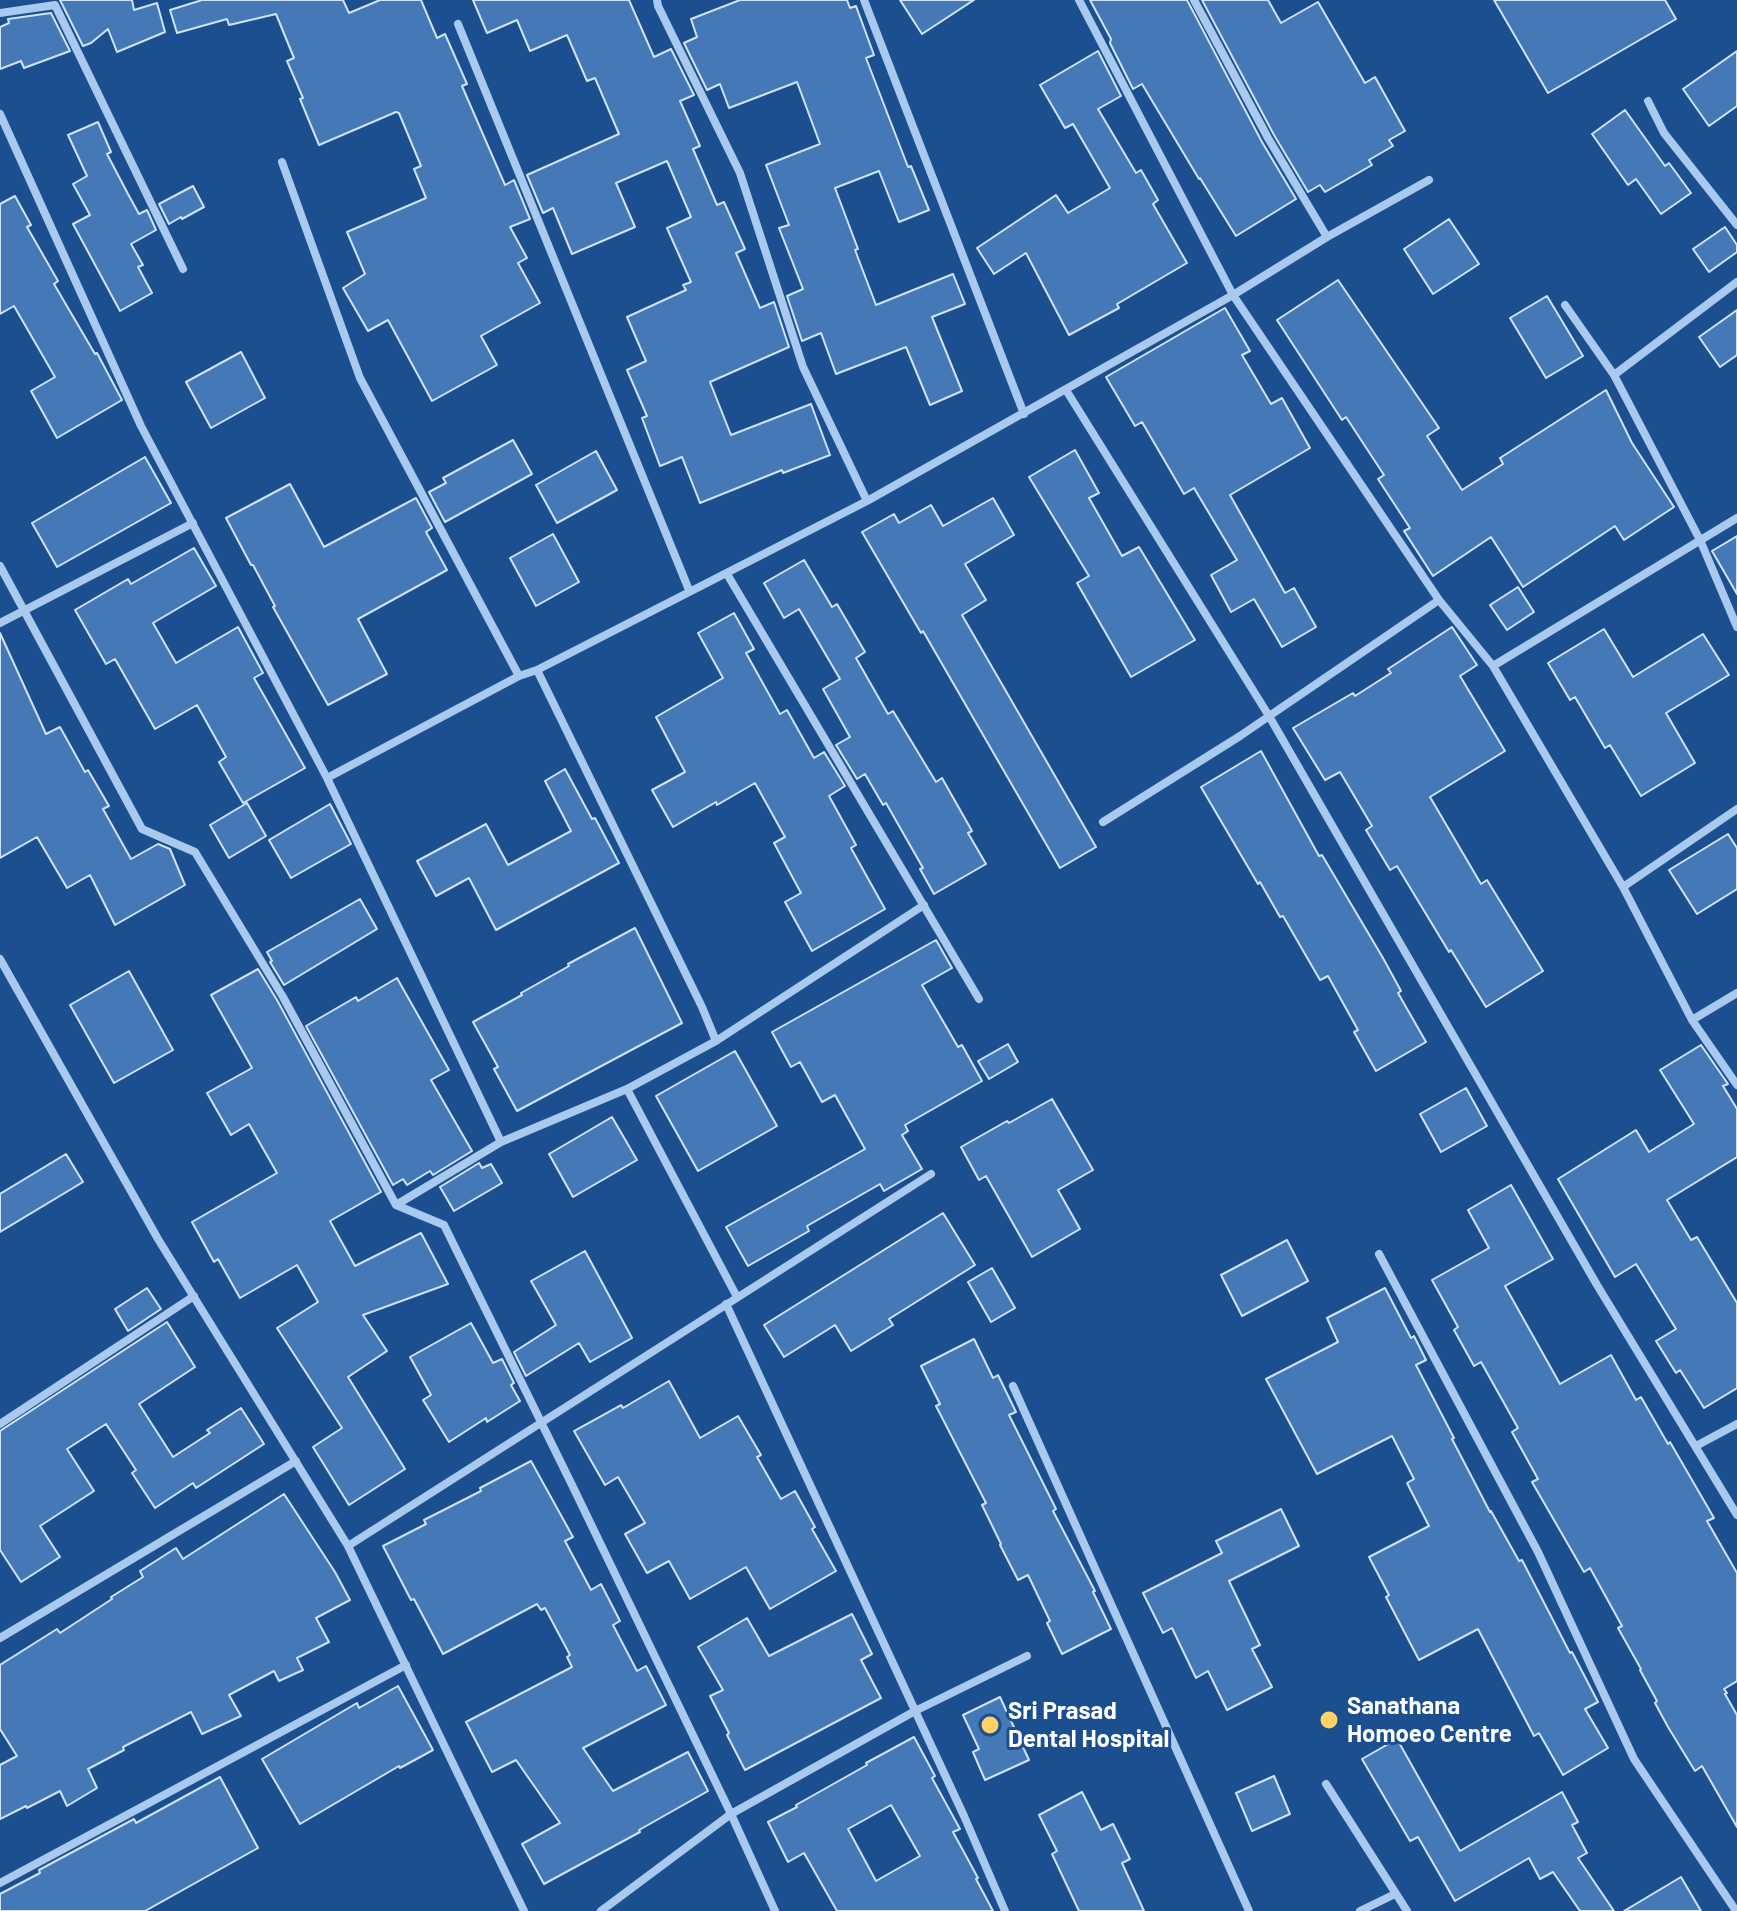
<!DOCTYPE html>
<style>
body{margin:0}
canvas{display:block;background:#1b4f8f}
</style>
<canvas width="1737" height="1911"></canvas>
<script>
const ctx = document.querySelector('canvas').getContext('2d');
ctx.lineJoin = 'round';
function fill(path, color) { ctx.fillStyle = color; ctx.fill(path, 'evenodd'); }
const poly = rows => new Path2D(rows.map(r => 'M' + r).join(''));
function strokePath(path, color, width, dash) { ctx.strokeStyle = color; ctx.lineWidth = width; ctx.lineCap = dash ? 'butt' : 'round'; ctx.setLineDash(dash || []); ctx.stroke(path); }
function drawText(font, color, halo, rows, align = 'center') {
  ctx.font = font + ' Barlow,sans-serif'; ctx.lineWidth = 6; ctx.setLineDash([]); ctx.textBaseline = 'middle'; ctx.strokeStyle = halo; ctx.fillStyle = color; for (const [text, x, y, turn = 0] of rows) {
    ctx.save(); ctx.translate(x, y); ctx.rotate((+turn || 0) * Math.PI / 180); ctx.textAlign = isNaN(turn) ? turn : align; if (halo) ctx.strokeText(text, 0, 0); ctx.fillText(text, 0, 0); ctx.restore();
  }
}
const building = poly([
 [60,0,132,0,134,10,157,3,165,32,117,52,108,29,91,43,83,46,60,0],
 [202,0,343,0,349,13,380,0,421,0,437,38,445,34,467,84,462,86,505,185,514,180,530,219,510,227,527,258,518,263,540,303,481,336,497,365,432,401,388,320,368,331,343,288,365,274,347,232,426,198,414,169,421,166,399,113,396,112,319,145,300,99,303,98,287,61,294,58,276,14,229,25,227,19,177,33,170,10,202,0],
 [473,0,629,0,654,57,671,49,694,95,680,101,700,146,693,149,717,205,724,202,745,249,736,253,760,308,774,302,789,347,710,382,731,435,811,404,830,455,783,473,782,470,700,503,682,457,660,466,642,418,647,416,627,370,646,361,627,317,686,290,683,285,691,282,667,228,691,217,667,161,616,183,635,227,572,254,553,208,543,213,527,175,619,134,595,78,587,81,567,35,530,51,517,20,487,33,473,0],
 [740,0,847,0,850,8,856,6,874,55,866,58,908,167,911,166,929,210,899,222,879,171,835,188,858,249,855,250,876,305,953,274,965,304,932,317,962,391,930,405,906,347,836,374,821,333,802,341,787,296,803,289,779,228,789,225,766,165,820,144,797,82,729,108,720,84,707,90,684,43,697,37,691,19,740,0],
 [900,0,974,0,922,34,900,0],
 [1090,0,1187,0,1262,142,1296,199,1236,236,1200,178,1199,179,1142,84,1133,89,1110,43,1111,39,1090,0],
 [1202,0,1268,0,1281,23,1318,2,1365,83,1375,77,1405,131,1389,140,1393,146,1369,160,1372,165,1325,192,1320,185,1308,192,1274,135,1202,0],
 [1494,0,1665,0,1676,19,1548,93,1494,0],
 [51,13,70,51,24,68,21,61,0,69,0,27,9,23,8,19,51,13],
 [1098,51,1121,96,1098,109,1136,173,1141,170,1158,200,1153,204,1187,263,1117,304,1119,308,1069,335,1026,253,994,274,977,248,1056,195,1068,213,1110,188,1073,124,1065,128,1040,85,1098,51],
 [1737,51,1737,106,1709,126,1683,89,1737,51],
 [1625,110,1665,166,1669,163,1691,193,1661,214,1636,179,1628,185,1592,134,1625,110],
 [98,122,111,152,107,154,128,194,139,214,147,210,156,230,131,244,143,265,138,267,152,293,120,311,73,224,90,215,73,184,87,176,68,135,98,122],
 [193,186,204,207,182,219,181,217,169,224,159,204,193,186],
 [15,196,31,225,27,227,58,281,54,284,95,354,97,353,122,400,57,438,31,391,55,377,14,306,0,314,0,204,15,196],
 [1449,219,1479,264,1433,294,1404,249,1449,219],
 [1725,227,1737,245,1737,252,1709,272,1693,249,1725,227],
 [1338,280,1439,428,1427,436,1462,490,1503,464,1500,458,1606,390,1632,443,1674,507,1624,540,1615,526,1523,587,1491,537,1433,576,1404,531,1410,528,1378,479,1384,475,1346,417,1342,420,1277,320,1338,280],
 [1547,296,1583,356,1546,378,1510,318,1547,296],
 [1225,308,1250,351,1242,355,1271,404,1282,398,1310,448,1230,495,1285,593,1294,588,1316,627,1282,647,1254,599,1231,612,1211,575,1237,560,1194,488,1184,494,1142,422,1135,426,1106,377,1225,308],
 [1737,310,1737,355,1720,367,1699,337,1737,310],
 [241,352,265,398,211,428,186,382,241,352],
 [513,440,532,474,445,522,429,492,446,483,443,478,513,440],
 [1075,450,1099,493,1089,498,1122,556,1139,547,1195,640,1131,677,1077,583,1089,576,1029,477,1075,450],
 [596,451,617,490,557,523,536,485,596,451],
 [145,457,171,503,57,567,32,523,145,457],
 [290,484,324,547,416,498,432,528,426,532,447,570,358,619,387,674,328,705,273,607,275,606,253,565,251,565,226,518,290,484],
 [993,498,1014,535,965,564,986,600,962,615,1096,847,1060,868,923,631,921,633,862,532,894,514,899,523,931,505,943,526,993,498],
 [553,534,579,582,536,606,510,558,553,534],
 [1737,536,1737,594,1712,551,1737,536],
 [194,548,216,586,153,623,176,663,238,627,263,673,254,678,305,768,243,803,219,762,226,757,197,705,155,729,115,659,106,664,75,610,128,579,131,584,194,548],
 [804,560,832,607,837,604,865,652,856,658,888,714,893,711,936,782,942,778,972,831,968,833,986,864,934,894,920,869,923,868,886,803,883,805,865,774,857,779,836,745,850,737,823,689,840,679,799,609,784,618,764,583,804,560],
 [1518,587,1534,612,1507,630,1490,605,1518,587],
 [734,613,754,649,746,653,780,714,787,710,814,758,824,752,845,786,829,796,856,845,851,848,885,909,812,951,785,902,801,893,774,843,785,837,755,783,717,805,716,802,673,827,652,790,685,772,656,717,723,678,698,633,734,613],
 [1452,627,1477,665,1460,676,1505,751,1430,797,1481,884,1487,880,1543,971,1486,1007,1451,950,1449,952,1397,866,1390,870,1366,830,1372,826,1340,772,1325,780,1293,728,1353,693,1355,696,1391,673,1388,669,1452,627],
 [1604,629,1633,677,1703,634,1729,675,1666,713,1695,763,1641,796,1610,745,1605,748,1575,697,1570,700,1548,663,1604,629],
 [0,633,46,734,60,727,85,772,88,770,109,806,103,809,131,859,158,844,170,849,185,885,115,925,90,875,67,888,37,837,0,858,0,633],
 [1261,751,1319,856,1322,855,1383,958,1401,991,1398,993,1426,1042,1376,1071,1354,1032,1358,1030,1328,976,1320,980,1283,916,1280,917,1260,882,1258,884,1201,787,1261,751],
 [565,769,592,819,595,818,619,863,496,930,469,878,436,896,417,861,486,824,508,865,571,831,545,781,565,769],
 [247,803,266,836,229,858,210,825,247,803],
 [330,804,351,844,291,878,269,840,330,804],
 [1728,834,1737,848,1737,889,1697,914,1669,870,1728,834],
 [360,899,377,929,284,985,270,962,272,961,267,952,360,899],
 [635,928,682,1023,517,1111,494,1069,498,1067,473,1022,522,995,521,993,569,966,568,964,635,928],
 [936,940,952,968,922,985,958,1047,962,1045,982,1081,905,1125,908,1131,902,1135,922,1169,884,1191,880,1184,807,1226,809,1231,748,1266,726,1227,865,1149,835,1095,822,1102,800,1062,791,1067,772,1032,936,940],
 [258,969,277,1000,381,1192,330,1221,355,1266,421,1233,448,1284,363,1315,387,1351,348,1377,405,1469,349,1505,313,1447,342,1428,277,1328,318,1302,297,1265,240,1298,218,1259,214,1262,192,1222,277,1173,249,1124,231,1135,207,1093,252,1068,211,995,258,969],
 [129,971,173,1050,114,1083,70,1005,129,971],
 [397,978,449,1070,431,1080,472,1151,433,1175,430,1171,407,1185,403,1179,393,1185,306,1026,356,997,358,1001,397,978],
 [1008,1044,1018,1062,989,1079,978,1061,1008,1044],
 [1701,1045,1728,1084,1723,1086,1737,1109,1737,1157,1667,1200,1691,1240,1697,1237,1737,1303,1737,1388,1704,1408,1680,1370,1676,1373,1656,1341,1676,1329,1636,1264,1615,1277,1558,1179,1636,1130,1649,1152,1694,1124,1660,1070,1701,1045],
 [735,1051,777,1126,698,1171,656,1096,735,1051],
 [1466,1088,1487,1126,1441,1152,1420,1114,1466,1088],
 [1052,1099,1093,1170,1058,1190,1080,1229,1032,1257,986,1176,979,1180,961,1147,1007,1121,1009,1123,1052,1099],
 [612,1117,637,1160,573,1197,549,1154,612,1117],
 [66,1154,83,1182,0,1232,0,1194,66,1154],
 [479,1163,482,1168,491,1164,502,1183,454,1211,440,1187,479,1163],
 [1511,1185,1553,1259,1505,1286,1560,1384,1611,1355,1636,1400,1641,1397,1668,1444,1670,1442,1714,1518,1707,1521,1737,1573,1737,1681,1724,1689,1727,1693,1725,1694,1737,1715,1737,1827,1702,1766,1695,1771,1668,1727,1655,1703,1657,1701,1640,1670,1641,1669,1618,1628,1622,1626,1590,1568,1584,1572,1532,1482,1538,1479,1512,1432,1518,1428,1481,1362,1474,1366,1454,1330,1458,1327,1432,1280,1489,1248,1468,1210,1511,1185],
 [943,1213,975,1265,889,1319,893,1325,851,1351,835,1325,784,1357,764,1325,943,1213],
 [1287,1240,1308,1281,1242,1316,1221,1275,1287,1240],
 [585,1251,632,1338,590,1362,579,1343,526,1376,514,1352,556,1325,531,1281,585,1251],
 [992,1268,1015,1308,991,1322,968,1282,992,1268],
 [147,1288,161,1309,128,1331,115,1309,147,1288],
 [1385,1288,1411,1338,1414,1336,1426,1360,1416,1365,1454,1438,1452,1439,1490,1512,1491,1511,1519,1561,1522,1560,1570,1653,1572,1652,1598,1702,1585,1709,1608,1748,1563,1775,1539,1733,1534,1736,1478,1629,1419,1660,1386,1597,1389,1595,1369,1557,1429,1526,1407,1483,1414,1479,1392,1436,1317,1474,1266,1379,1338,1342,1327,1318,1385,1288],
 [167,1322,195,1367,139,1404,173,1457,210,1433,207,1430,241,1408,264,1444,196,1488,193,1483,155,1508,132,1473,136,1470,106,1424,67,1449,94,1491,40,1526,60,1557,21,1582,0,1550,0,1431,167,1322],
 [471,1323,493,1363,502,1359,514,1383,511,1385,520,1401,487,1422,486,1418,449,1442,423,1400,431,1395,410,1357,471,1323],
 [974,1339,993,1378,998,1375,1016,1412,1009,1415,1056,1509,1053,1511,1095,1591,1093,1592,1111,1629,1062,1654,1047,1623,1050,1621,1028,1575,1018,1580,1000,1545,1001,1544,982,1505,986,1503,936,1406,940,1404,921,1366,974,1339],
 [669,1381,700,1438,738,1416,761,1455,757,1457,781,1499,795,1491,815,1527,812,1529,836,1571,770,1609,746,1567,690,1599,669,1561,647,1573,625,1534,645,1523,618,1477,605,1485,574,1431,621,1405,623,1408,669,1381],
 [531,1461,573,1537,565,1541,591,1590,601,1584,620,1621,613,1625,637,1671,646,1666,666,1705,583,1748,613,1791,688,1752,708,1791,639,1830,640,1832,544,1884,522,1844,560,1823,516,1760,492,1772,466,1722,572,1667,567,1657,570,1655,545,1608,541,1610,537,1604,443,1654,414,1599,411,1600,383,1546,426,1524,424,1520,481,1491,480,1488,531,1461],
 [284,1494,335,1572,350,1600,316,1618,329,1642,297,1658,303,1670,279,1681,274,1671,229,1695,241,1716,202,1734,191,1712,123,1747,124,1750,88,1769,97,1788,67,1806,60,1791,27,1808,26,1806,0,1819,0,1765,17,1756,0,1729,0,1665,57,1629,60,1633,112,1599,111,1597,143,1577,140,1571,176,1548,183,1559,284,1494],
 [1281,1509,1299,1546,1229,1581,1260,1645,1252,1649,1272,1687,1227,1710,1208,1671,1196,1678,1172,1628,1163,1633,1143,1593,1222,1553,1216,1541,1281,1509],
 [852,1614,872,1654,861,1660,881,1698,745,1770,727,1735,729,1733,710,1696,723,1690,698,1647,747,1618,769,1656,852,1614],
 [398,1686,433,1750,400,1768,399,1766,300,1824,262,1759,357,1703,359,1708,398,1686],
 [1000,1697,1029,1760,985,1780,973,1752,979,1749,963,1715,1000,1697],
 [914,1737,935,1776,932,1778,960,1829,953,1832,978,1878,976,1879,993,1911,837,1911,804,1853,788,1862,768,1822,797,1807,796,1805,867,1765,866,1763,914,1737],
 [891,1805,920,1856,876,1881,848,1829,891,1805],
 [1397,1739,1460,1851,1562,1792,1578,1822,1572,1825,1587,1853,1578,1858,1614,1911,1580,1911,1553,1872,1540,1879,1529,1858,1455,1901,1418,1837,1410,1841,1362,1759,1397,1739],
 [1274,1776,1290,1814,1252,1831,1236,1793,1274,1776],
 [220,1777,258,1848,145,1911,0,1911,0,1894,40,1873,39,1870,134,1819,136,1823,220,1777],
 [1082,1792,1101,1830,1113,1824,1130,1859,1122,1863,1144,1911,1079,1911,1052,1854,1057,1851,1039,1815,1082,1792],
 [1681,1877,1701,1911,1624,1911,1681,1877]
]);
const street = poly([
 [657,0,658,6,740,173,803,367,867,501],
 [864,0,1024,414],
 [1079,0,1233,295,1439,600],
 [1194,0,1268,138,1327,237,1429,180],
 [0,13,55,5,183,269],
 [458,24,689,590],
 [1648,101,1664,133,1737,225],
 [0,114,141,426,327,778,519,676,537,670,867,501,1233,295,1327,237],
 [282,162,360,378,519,676],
 [1565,305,1614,375,1700,540,1737,627],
 [1614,375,1737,282],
 [1066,390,1269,716,1597,1285,1737,1515],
 [0,566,142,829,195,852,283,997,396,1205,444,1225,573,1487,731,1814,775,1911],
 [727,574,979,999],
 [0,623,193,523],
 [1493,666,1623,887,1692,1020,1737,993],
 [537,670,702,1007,716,1041],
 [327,778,501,1142,627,1089,716,1041,924,905],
 [1103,822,1240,736,1439,600,1493,666,1737,518],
 [1623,887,1737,809],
 [0,959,158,1239,348,1546,931,1174],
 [1692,1020,1737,1085],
 [627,1089,737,1297],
 [396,1205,501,1142],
 [1379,1254,1538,1552,1634,1759,1736,1911],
 [726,1304,964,1816,1005,1911],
 [1013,1386,1249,1911],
 [0,1424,194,1296],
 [1696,1446,1737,1424],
 [348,1546,524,1911],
 [0,1638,296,1461],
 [1326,1784,1407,1911],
 [0,1883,406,1665],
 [601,1911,731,1814,915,1711,1027,1656],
 [1360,1911,1395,1894]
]);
const markers = [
 [1329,1720,10,"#ffd166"],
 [990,1725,10,"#ffd166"]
];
const poiNames = [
 ["Sanathana",1347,1706],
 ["Homoeo Centre",1347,1734],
 ["Sri Prasad",1008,1711],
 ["Dental Hospital",1008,1739]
];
fill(building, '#4478b7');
strokePath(building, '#cfe3fa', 2);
strokePath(street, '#a9c9ee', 8);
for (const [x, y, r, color] of markers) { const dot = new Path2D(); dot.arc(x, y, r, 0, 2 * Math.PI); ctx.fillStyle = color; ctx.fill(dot); strokePath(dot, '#1b4f8f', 3); }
drawText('bold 24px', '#fff', '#1b4f8f', poiNames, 'left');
</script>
